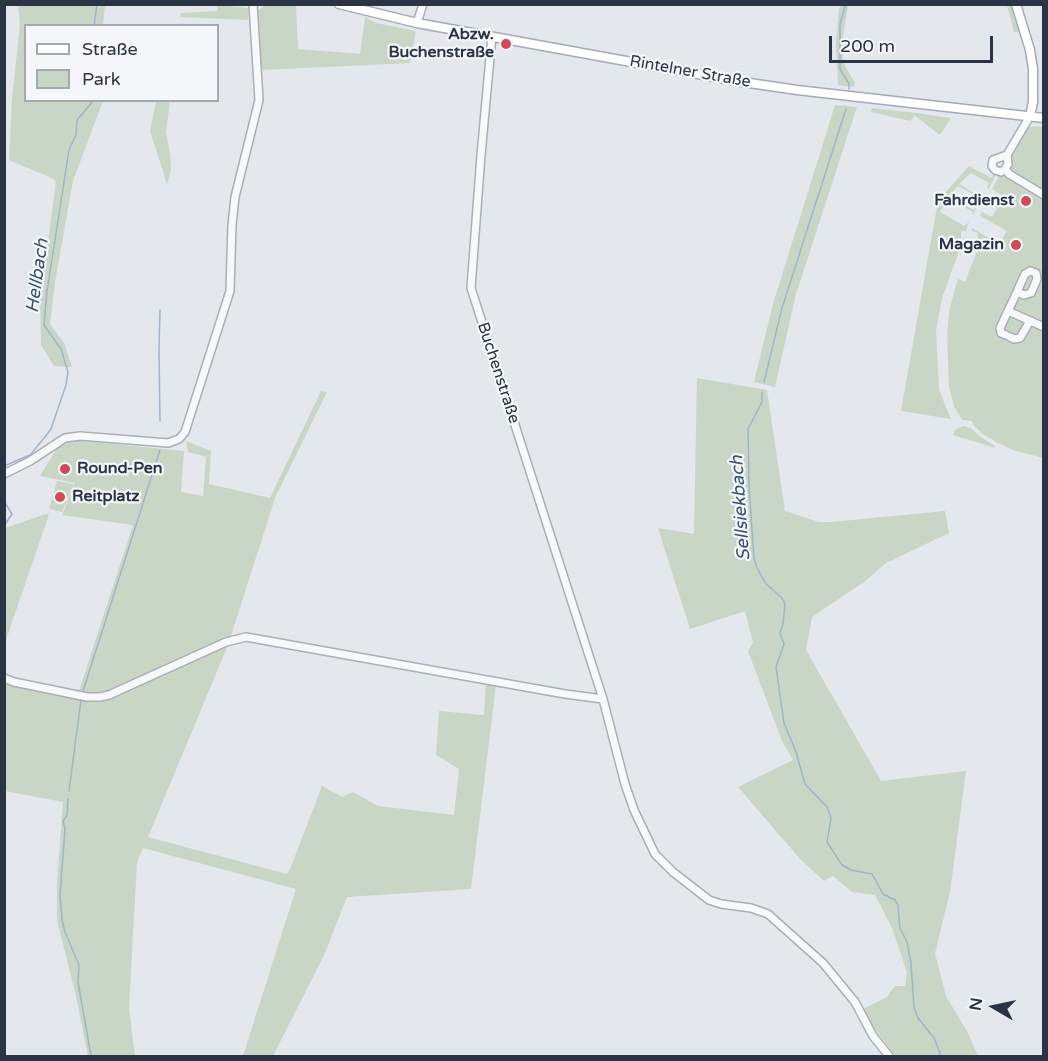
<!DOCTYPE html>
<meta charset="utf-8">
<style>
body{margin:0}
#map{position:relative;width:1048px;height:1061px;overflow:hidden;background:#e4e7ec;font-family:"Varela Round",sans-serif}
canvas{display:block}
.frame{position:absolute;inset:0;border:6px solid #2b3445;pointer-events:none}
.legend{position:absolute;left:24px;top:24px;width:195px;height:78px;box-sizing:border-box;background:#f4f6f9;border:2px solid #a4a8b1;margin:0;padding:8px 10px;list-style:none;font-size:18px;color:#2b3445}
.legend li{display:flex;align-items:center;gap:12px;height:30px}
.legend b{width:30px;border:2px solid #a4a8b1}
.north{position:absolute;left:964px;top:977px;width:60px;height:60px;-webkit-text-stroke:4px #f4f6f9;paint-order:stroke;rotate:279deg;font-size:16px;font-weight:700;line-height:24px;text-align:center;color:#2b3445}
.north::after{content:'';display:block;margin:auto;width:21px;height:27px;background:#2b3445;clip-path:polygon(50% 0,100% 100%,50% 72%,0 100%)}
.scale{position:absolute;left:829px;top:36px;width:164px;height:27px;box-sizing:border-box;border:3px solid #2b3445;border-top:0;padding-left:8px;font-size:18px;line-height:21px;white-space:nowrap;color:#2b3445;-webkit-text-stroke:4px #f4f6f9;paint-order:stroke}
</style>
<div id="map">
<canvas width="1048" height="1061"></canvas>
<div class="frame"></div>
<ul class="legend">
<li><b style="height:8px;background:#fff"></b>Straße</li>
<li><b style="height:16px;background:#c9d6c5"></b>Park</li>
</ul>
<div class="north">N</div>
<div class="scale">200 m</div>
</div>
<script>
const ctx = document.querySelector('canvas').getContext('2d');
ctx.lineJoin = 'round';
function fill(path, color) { ctx.fillStyle = color; ctx.fill(path, 'evenodd'); }
const poly = rows => new Path2D(rows.map(r => 'M' + r).join(''));
function strokePath(path, color, width, dash) { ctx.strokeStyle = color; ctx.lineWidth = width; ctx.lineCap = dash ? 'butt' : 'round'; ctx.setLineDash(dash || []); ctx.stroke(path); }
function drawText(font, color, halo, rows, align = 'center') {
  ctx.font = font + ' "Varela Round",sans-serif'; ctx.lineWidth = 4.5; ctx.setLineDash([]); ctx.textBaseline = 'middle'; ctx.strokeStyle = halo; ctx.fillStyle = color; for (const [text, x, y, turn = 0] of rows) {
    ctx.save(); ctx.translate(x, y); ctx.rotate((+turn || 0) * Math.PI / 180); ctx.textAlign = isNaN(turn) ? turn : align; if (halo) ctx.strokeText(text, 0, 0); ctx.fillText(text, 0, 0); ctx.restore();
  }
}
const green = poly([
 [18,5,105,5,103,25,26,26,26,100,103,101,73,181,55,282,50,324,64,343,72,367,54,366,41,345,40,300,56,182,54,179,9,160,12,99,20,24],
 [218,5,248,8,248,20,180,17,181,13,217,11],
 [266,5,296,6,298,49,360,54,365,17,376,23,416,31,410,63,262,70,259,66,255,34,257,11],
 [842,5,848,5,841,49,845,66,855,83,854,87,838,85,836,43,839,9],
 [1007,5,1013,5,1020,32,1014,32],
 [156,101,170,101,166,132,170,154,171,170,167,184,150,131],
 [835,105,857,107,796,294,775,387,754,382,773,304],
 [872,108,917,113,951,118,940,135,915,116,910,121,871,112],
 [1043,126,1043,458,1013,450,996,442,983,434,974,426,972,421,962,420,954,406,949,387,947,333,950,307,958,279,965,282,977,251,978,233,972,231,972,228,999,244,1007,231,980,216,982,212,992,217,997,208,985,202,986,200,998,206,1003,196,992,189,1000,174,1005,175,1009,166,1009,156,1028,127],
 [969,166,991,178,995,173,996,174,989,189,987,188,989,183,971,173,959,184,979,196,976,201,977,196,958,186,949,196,973,210,977,207,972,216,973,212,948,198,940,212,964,226,969,222,966,231,961,231,961,246,942,298,936,330,939,390,951,419,901,411,938,201],
 [697,378,767,390,785,511,819,522,832,522,945,511,949,533,886,563,864,582,812,617,806,650,881,781,966,771,950,892,935,953,946,996,967,1031,978,1056,895,1056,861,1010,887,997,895,986,905,986,907,972,892,928,875,895,852,892,833,876,824,881,800,859,738,787,793,760,782,741,748,651,753,643,745,611,690,629,658,528,694,534],
 [321,391,327,392,275,498,230,639,105,693,79,691,133,525,62,515,75,483,40,476,57,448,72,441,81,441,184,451,181,492,203,496,206,457,188,452,186,441,211,451,209,484,270,498],
 [964,426,971,428,979,436,995,446,995,448,953,435,956,429],
 [57,481,74,484,62,512,49,509],
 [49,513,47,520,5,643,5,528],
 [228,645,148,837,287,874,290,869,322,786,342,797,353,792,378,806,454,815,459,769,436,755,439,711,484,715,486,682,496,685,471,889,347,897,325,953,273,1056,243,1056,296,889,143,848,137,862,129,1008,135,1056,88,1056,76,996,57,920,57,883,63,802,5,791,4,680,92,699]
]);
const stream = poly([
 [846,4,840,24,840,69,849,84,849,89],
 [94,26,97,4],
 [160,310,159,351,160,421],
 [764,382,782,308,846,109],
 [762,392,762,402,748,429,749,486,754,558,757,568,766,584,782,598,785,604,783,624,780,633,784,644,776,667,784,723,796,752,805,784,827,807,831,818,827,842,842,865,851,870,872,874,883,894,895,900,898,905,900,928,907,942,911,963,914,1007,918,1018,934,1038,941,1056],
 [4,466,30,455,45,437,51,429,66,385,68,372,61,349,44,325,47,291,69,150,76,135,77,120,94,100],
 [4,501,12,514,4,526],
 [83,691,160,450],
 [69,791,81,700],
 [68,799,67,815,63,821,65,829,60,895,62,920,65,932,79,965,78,982,91,1056]
]);
const minor = poly([
 [417,23,423,4],
 [492,36,481,155,471,288,603,699,625,784,634,810,655,854,673,872,709,900,721,904,751,908,768,914,823,963,855,1002,873,1036,889,1056],
 [1007,155,993,160,992,166,995,170,1001,172,1005,169,1008,164,1007,155,1030,116],
 [1005,169,1009,174,1044,195],
 [1017,292,1024,295,1031,293,1037,279,1036,273,1030,271,1025,274,1020,285,1017,292,1008,311,1044,327],
 [1006,335,1001,333,1000,328,1008,311],
 [1010,337,1014,339,1020,338,1030,321],
 [4,474,30,461,65,438,80,436,168,443,179,439,185,432,230,291,232,225,235,197,259,100,253,4],
 [4,678,14,682,87,697,100,697,109,695,226,642,246,637,565,694,603,699]
]);
const major = poly([
 [339,4,417,23,736,81,797,90,1044,118],
 [1016,4,1030,50,1033,69,1033,102,1030,116]
]);
const markers = [
 [506,44,6,"#d1495b"],
 [1026,201,6,"#d1495b"],
 [1016,245,6,"#d1495b"],
 [65,469,6,"#d1495b"],
 [60,497,6,"#d1495b"]
];
const poiNames = [
 ["Abzw.",494,35],
 ["Buchenstraße",494,53],
 ["Fahrdienst",1014,201],
 ["Magazin",1004,245],
 ["Round-Pen",77,469,"left"],
 ["Reitplatz",72,497,"left"]
];
const streetNames = [
 ["Rintelner Straße",690,72,10],
 ["Buchenstraße",498,373,72]
];
const waterNames = [
 ["Hellbach",38,276,-82],
 ["Sellsiekbach",741,508,-94]
];
fill(green, '#c9d6c5');
strokePath(stream, '#9fb4cc', 1.5);
strokePath(minor, '#a9aeb7', 10);
strokePath(major, '#a3abb8', 11);
strokePath(minor, '#f7f8fa', 7);
strokePath(major, '#fff', 8);
for (const [x, y, r, color] of markers) { const dot = new Path2D(); dot.arc(x, y, r, 0, 2 * Math.PI); ctx.fillStyle = color; ctx.fill(dot); strokePath(dot, '#f4f6f9', 2); }
drawText('bold 16px', '#2b3445', '#f4f6f9', poiNames, 'right');
drawText('16px', '#2b3445', '#f4f6f9', streetNames);
drawText('italic 18px', '#34527a', '#f4f6f9', waterNames);
</script>
